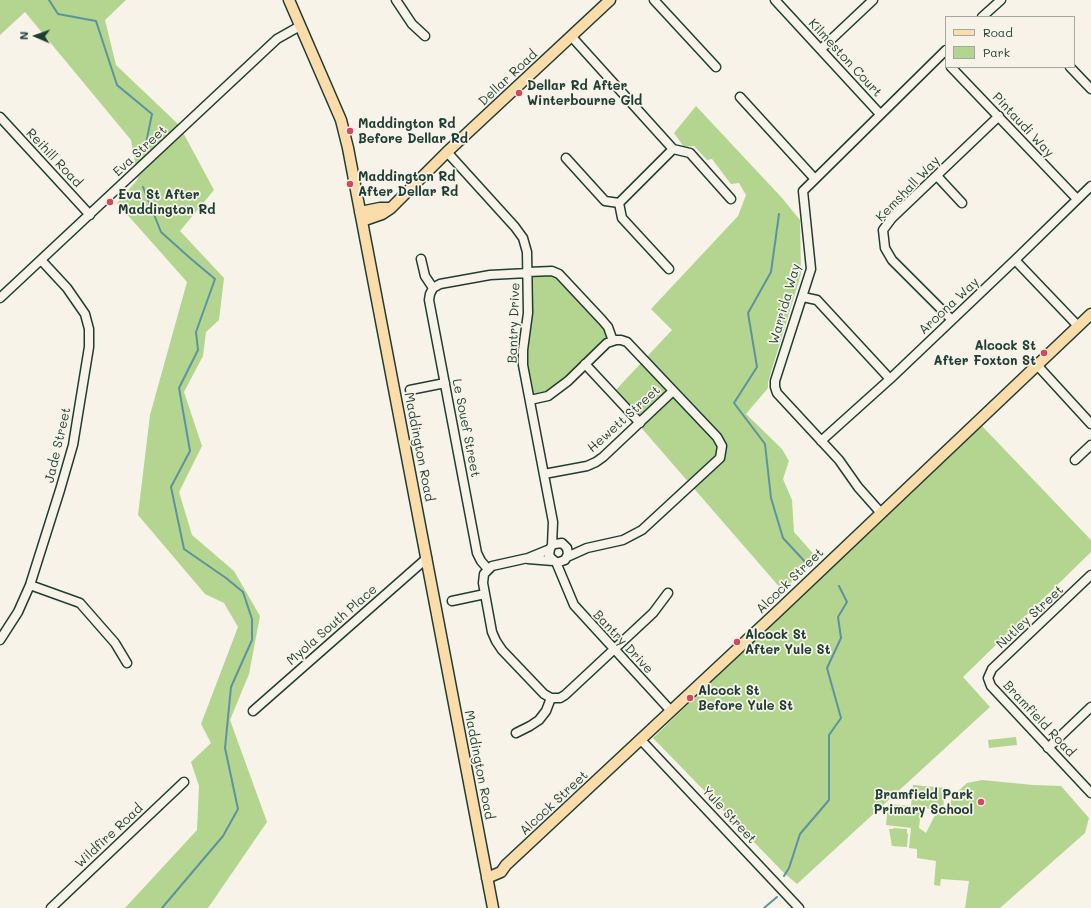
<!DOCTYPE html>
<style>
body{margin:0}
#map{position:relative;width:1091px;height:908px;overflow:hidden;background:#f7f3e8;font-family:Mali,sans-serif}
canvas{display:block}
.legend{position:absolute;left:945px;top:16px;width:130px;height:52px;box-sizing:border-box;background:#f7f3e8;border:1px solid #a1aaa0;margin:0;padding:5px 7px;list-style:none;font-size:12px;color:#1f3d34}
.legend li{display:flex;align-items:center;gap:8px;height:20px}
.legend b{width:20px;border:1px solid #a1aaa0}
.north{position:absolute;left:16px;top:16px;width:40px;height:40px;-webkit-text-stroke:3px #f7f3e8;paint-order:stroke;rotate:272deg;font-size:11px;font-weight:700;line-height:16px;text-align:center;color:#1f3d34}
.north::after{content:'';display:block;margin:auto;width:14px;height:18px;background:#1f3d34;clip-path:polygon(50% 0,100% 100%,50% 72%,0 100%)}
</style>
<div id="map">
<canvas width="1091" height="908"></canvas>
<ul class="legend">
<li><b style="height:5px;background:#fbdcab"></b>Road</li>
<li><b style="height:11px;background:#b3d590"></b>Park</li>
</ul>
<div class="north">N</div>
</div>
<script>
const ctx = document.querySelector('canvas').getContext('2d');
ctx.lineJoin = 'round';
function fill(path, color) { ctx.fillStyle = color; ctx.fill(path, 'evenodd'); }
const poly = rows => new Path2D(rows.map(r => 'M' + r).join(''));
function strokePath(path, color, width, dash) { ctx.strokeStyle = color; ctx.lineWidth = width; ctx.lineCap = dash ? 'butt' : 'round'; ctx.setLineDash(dash || []); ctx.stroke(path); }
function drawText(font, color, halo, rows, align = 'center') {
  ctx.font = font + ' Mali,sans-serif'; ctx.lineWidth = 3.5; ctx.setLineDash([]); ctx.textBaseline = 'middle'; ctx.strokeStyle = halo; ctx.fillStyle = color; for (const [text, x, y, turn = 0] of rows) {
    ctx.save(); ctx.translate(x, y); ctx.rotate((+turn || 0) * Math.PI / 180); ctx.textAlign = isNaN(turn) ? turn : align; if (halo) ctx.strokeText(text, 0, 0); ctx.fillText(text, 0, 0); ctx.restore();
  }
}
const green = poly([
 [0,0,126,0,105,20,116,65,179,125,214,190,180,231,224,278,219,320,206,332,203,356,184,392,202,446,179,492,192,535,234,571,260,616,249,674,230,720,267,822,208,908,125,908,197,830,199,786,191,762,211,743,201,724,238,627,224,603,205,594,138,515,150,415,187,282,117,203,138,179,131,140,25,12,0,35],
 [696,106,782,198,800,220,801,274,768,382,768,388,746,414,782,449,789,461,783,479,792,500,794,532,818,559,782,590,612,394,672,330,651,309,738,216,746,195,739,183,731,184,712,159,707,160,694,146,684,147,674,133],
 [552,271,609,331,613,341,548,396,530,400,525,377,528,272],
 [982,426,1091,540,1091,552,963,677,990,707,797,884,784,873,653,738,888,512],
 [1016,737,1017,745,989,748,988,740],
 [982,780,1033,785,1061,786,1089,818,1085,833,1000,908,965,908,969,881,941,879,940,886,934,885,936,861,917,858,917,849,909,848,911,828,886,825,888,804,911,806,913,785,945,788,943,810,921,808,919,828,926,833,934,817,940,811,946,811,954,795,967,783],
 [893,828,907,829,907,833,908,834,907,847,892,846,889,829,893,829]
]);
const stream = poly([
 [49,0,58,14,96,21,117,85,152,114,144,153],
 [143,187,161,232,190,258,215,279,196,332,198,350,179,388,190,451,171,487,184,549,226,578,243,592,252,619,252,640,231,687,225,748,238,809,223,836,162,908],
 [779,214,771,272,748,313,757,367,734,403,765,444,771,498,783,538,808,565],
 [784,876,789,868,800,834,829,800,829,735,841,718,827,668,841,638,838,617,847,602,839,586],
 [764,908,777,897]
]);
const minor = poly([
 [396,0,412,24,425,36],
 [654,0,716,67],
 [775,0,880,114],
 [982,17,1001,0],
 [571,36,673,149,619,203,622,218,669,269],
 [821,49,873,0],
 [951,67,1077,199],
 [1070,67,1091,89],
 [740,97,814,178],
 [0,117,90,215],
 [673,149,690,153,731,199],
 [447,152,515,227,523,238,527,252,528,313,523,350,523,365,553,522,552,545,550,549,549,555,551,558,556,562,559,562,565,560,568,554,567,548,562,543,555,544,552,545],
 [566,158,605,201,619,203],
 [937,176,962,203],
 [421,259,425,276,433,288],
 [1015,260,1078,326],
 [528,272,552,271,559,274,602,320,608,327,613,341],
 [803,297,817,300,890,379],
 [0,298,277,39,300,26],
 [951,319,892,260,885,248,883,230,892,218,999,116],
 [585,364,640,423],
 [1037,365,1091,424],
 [410,390,445,383],
 [530,400,548,396,568,381,607,343,616,340,621,340,627,342,717,437,722,446,720,458,642,530,623,540,587,548,567,557],
 [821,441,890,379,1015,260,1091,186],
 [1075,460,1091,445],
 [544,474,587,466,596,462,603,457,673,391],
 [881,513,858,487,839,460,777,393,775,387,775,381,811,269,803,191,946,50],
 [550,549,528,558,492,566,484,574,483,583,492,632,496,641,502,650,544,694,551,698,560,698,565,695,653,613,668,593],
 [528,559,553,561],
 [556,562,574,605,671,711],
 [488,569,481,561,477,553,429,300,430,294,433,288,440,284,490,275,528,273],
 [1091,575,992,669,988,678,991,686,1091,793],
 [30,585,80,603,115,643,127,663],
 [452,601,485,594],
 [0,640,18,612,30,585,60,490,73,445,89,347,89,329,85,314,67,288,41,260],
 [253,711,427,558],
 [516,733,530,726,539,720,546,711,551,698],
 [641,740,799,908],
 [1048,748,1091,707],
 [51,908,184,782]
]);
const major = poly([
 [289,0,341,120,348,148,493,908],
 [360,212,380,208,391,208],
 [362,221,382,214,391,208,447,152,610,0],
 [487,878,501,872,506,865,776,613,1091,314]
]);
const markers = [
 [519,93,4,"#d1495b"],
 [350,131,4,"#d1495b"],
 [350,184,4,"#d1495b"],
 [110,202,4,"#d1495b"],
 [1044,353,4,"#d1495b"],
 [737,642,4,"#d1495b"],
 [690,698,4,"#d1495b"],
 [981,802,4,"#d1495b"]
];
const streetNames = [
 ["Kilmeston Court",845,58,47],
 ["Dellar Road",508,78,-43],
 ["Pintaudi Way",1023,125,47],
 ["Eva Street",140,151,-43],
 ["Reihill Road",54,158,47],
 ["Kemshall Way",908,189,-46],
 ["Warrida Way",785,304,-74],
 ["Aroona Way",949,306,-43],
 ["Bantry Drive",514,323,-88],
 ["Hewett Street",624,419,-42],
 ["Le Souef Street",466,428,79],
 ["Jade Street",58,445,-77],
 ["Maddington Road",419,447,79],
 ["Alcock Street",790,581,-44],
 ["Nutley Street",1030,617,-43],
 ["Myola South Place",332,625,-41],
 ["Bantry Drive",623,642,47],
 ["Bramfield Road",1039,719,47],
 ["Maddington Road",479,765,79],
 ["Alcock Street",554,803,-43],
 ["Yule Street",729,815,47],
 ["Wildfire Road",109,836,-43]
];
const poiNames = [
 ["Dellar Rd After",527,86],
 ["Winterbourne Gld",527,101],
 ["Maddington Rd",358,124],
 ["Before Dellar Rd",358,139],
 ["Maddington Rd",358,177],
 ["After Dellar Rd",358,192],
 ["Eva St After",118,195],
 ["Maddington Rd",118,210],
 ["Alcock St",1036,346,"right"],
 ["After Foxton St",1036,361,"right"],
 ["Alcock St",745,635],
 ["After Yule St",745,650],
 ["Alcock St",698,691],
 ["Before Yule St",698,706],
 ["Bramfield Park",973,795,"right"],
 ["Primary School",973,810,"right"]
];
fill(green, '#b3d590');
strokePath(stream, '#5c939e', 2);
strokePath(minor, '#1f3d34', 11);
strokePath(major, '#1f3d34', 13);
strokePath(minor, '#f7f3e8', 8);
strokePath(major, '#fbdcab', 10);
for (const [x, y, r, color] of markers) { const dot = new Path2D(); dot.arc(x, y, r, 0, 2 * Math.PI); ctx.fillStyle = color; ctx.fill(dot); strokePath(dot, '#f7f3e8', 1.5); }
drawText('13px', '#1f3d34', '#f7f3e8', streetNames);
drawText('bold 13px', '#1f3d34', '#f7f3e8', poiNames, 'left');
</script>
